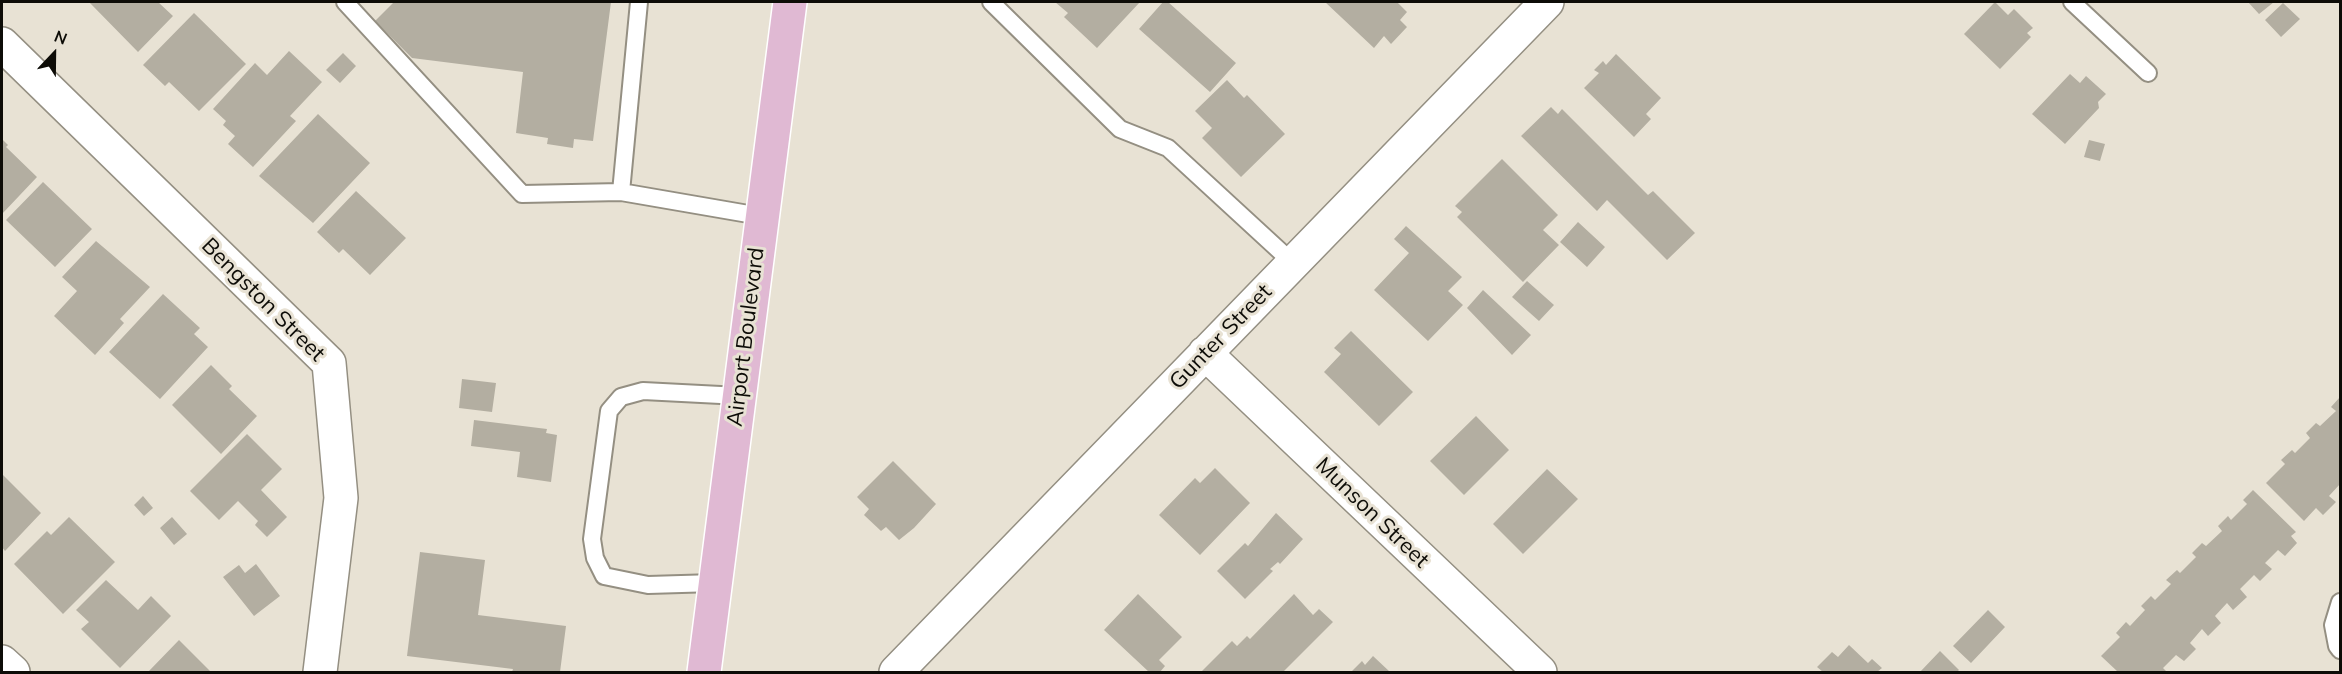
<!DOCTYPE html>
<style>
body{margin:0}
#map{position:relative;width:2342px;height:674px;overflow:hidden;background:#e8e2d4;font-family:Mulish,sans-serif}
canvas{display:block}
.frame{position:absolute;inset:0;border:3px solid #0d0c07;pointer-events:none}
.north{position:absolute;left:24px;top:24px;width:60px;height:60px;-webkit-text-stroke:4px #e8e2d4;paint-order:stroke;rotate:22deg;font-size:16px;font-weight:700;line-height:24px;text-align:center;color:#0d0c07}
.north::after{content:'';display:block;margin:auto;width:21px;height:27px;background:#0d0c07;clip-path:polygon(50% 0,100% 100%,50% 72%,0 100%)}
</style>
<div id="map">
<canvas width="2342" height="674"></canvas>
<div class="frame"></div>
<div class="north">N</div>
</div>
<script>
const ctx = document.querySelector('canvas').getContext('2d');
ctx.lineJoin = 'round';
function fill(path, color) { ctx.fillStyle = color; ctx.fill(path, 'evenodd'); }
const poly = rows => new Path2D(rows.map(r => 'M' + r).join(''));
function strokePath(path, color, width, dash) { ctx.strokeStyle = color; ctx.lineWidth = width; ctx.lineCap = dash ? 'butt' : 'round'; ctx.setLineDash(dash || []); ctx.stroke(path); }
function drawText(font, color, halo, rows, align = 'center') {
  ctx.font = font + ' Mulish,sans-serif'; ctx.lineWidth = 6; ctx.setLineDash([]); ctx.textBaseline = 'middle'; ctx.strokeStyle = halo; ctx.fillStyle = color; for (const [text, x, y, turn = 0] of rows) {
    ctx.save(); ctx.translate(x, y); ctx.rotate((+turn || 0) * Math.PI / 180); ctx.textAlign = isNaN(turn) ? turn : align; if (halo) ctx.strokeText(text, 0, 0); ctx.fillText(text, 0, 0); ctx.restore();
  }
}
const building = poly([
 [89,2,158,2,173,16,138,52],
 [394,2,611,2,593,141,574,139,573,148,547,144,548,138,516,133,523,72,412,58,375,21],
 [1055,2,1140,2,1097,48,1064,17,1068,13],
 [1163,2,1168,2,1236,63,1210,92,1139,29],
 [1325,2,1397,2,1407,12,1400,20,1407,27,1391,44,1384,36,1374,48],
 [1995,2,2008,15,2014,9,2033,28,2027,33,2031,37,2000,69,1964,34],
 [2248,2,2274,2,2259,14],
 [2283,3,2300,19,2281,37,2265,20],
 [194,13,246,64,199,111,169,82,165,86,143,65],
 [289,51,322,82,290,116,296,121,253,167,228,144,235,136,223,125,226,121,213,109,255,63,267,75],
 [343,53,356,66,340,83,326,70],
 [1616,54,1661,98,1646,114,1651,119,1634,137,1584,88,1599,73,1594,70,1603,61,1606,65],
 [2070,74,2080,83,2086,76,2106,94,2098,102,2099,108,2065,144,2032,114],
 [1227,80,1244,98,1247,95,1285,134,1241,177,1202,138,1212,128,1195,111],
 [1551,107,1558,114,1562,109,1648,195,1653,191,1695,233,1667,260,1607,200,1597,211,1521,136],
 [318,114,370,163,313,223,259,176],
 [2,139,8,145,6,147,37,177,2,214],
 [2089,140,2105,144,2100,161,2084,157],
 [1502,159,1558,215,1543,230,1559,245,1523,282,1457,217,1462,212,1455,206],
 [43,182,92,229,55,267,6,220],
 [356,191,406,238,370,275,343,249,339,253,317,232],
 [1578,222,1605,247,1587,267,1560,242],
 [1406,226,1462,277,1448,291,1463,305,1428,341,1374,290,1409,253,1394,239],
 [96,241,150,287,120,319,124,323,95,355,54,316,77,291,62,277],
 [1527,281,1554,305,1539,321,1512,297],
 [1483,290,1531,335,1512,355,1467,308],
 [163,294,200,328,194,334,208,347,160,399,109,352],
 [1351,331,1413,392,1379,426,1324,372,1341,354,1334,348],
 [211,365,232,386,229,389,257,416,221,454,172,405],
 [462,379,496,383,492,412,459,408],
 [2340,397,2340,484,2329,496,2336,502,2323,515,2316,508,2304,521,2266,483,2285,464,2281,460,2292,450,2295,453,2310,438,2306,433,2316,423,2320,426,2336,411,2331,407],
 [1476,416,1509,450,1464,495,1430,461],
 [474,420,547,429,546,433,557,435,551,482,517,477,520,452,471,446],
 [247,434,282,469,261,490,287,517,267,537,255,525,258,521,238,501,219,520,190,491],
 [893,461,936,504,914,528,899,540,886,527,881,531,864,515,869,509,857,497],
 [1215,468,1250,503,1200,555,1159,515,1195,478,1200,483],
 [1547,469,1578,499,1523,554,1493,524],
 [2,474,41,513,5,551,2,547],
 [2253,490,2296,532,2291,536,2297,543,2285,556,2278,550,2265,563,2272,569,2260,581,2254,575,2240,589,2247,597,2233,610,2227,603,2215,616,2221,623,2208,636,2202,629,2190,643,2196,649,2184,661,2176,655,2163,668,2167,672,2118,672,2101,656,2120,637,2116,633,2126,622,2130,626,2145,610,2141,606,2151,596,2155,600,2171,584,2166,580,2177,570,2180,573,2196,557,2192,553,2202,543,2206,546,2222,531,2218,526,2228,516,2231,520,2247,504,2243,500],
 [143,496,153,508,144,516,134,505],
 [1276,513,1303,539,1280,564,1278,562,1270,569,1273,571,1245,599,1217,571,1245,543,1248,546],
 [69,517,115,562,63,614,14,564,47,531,51,535],
 [172,517,187,534,174,545,160,528],
 [420,552,485,560,478,615,566,626,560,672,512,672,513,669,407,656],
 [256,564,280,596,254,616,223,577,239,565,245,573],
 [106,580,138,610,151,596,171,616,120,668,81,629,89,622,76,610],
 [1138,594,1182,637,1159,660,1165,666,1160,672,1149,672,1104,630],
 [1294,594,1313,615,1319,609,1333,622,1283,672,1201,672,1232,641,1237,646,1247,636,1250,639],
 [1988,610,2005,627,1971,663,1953,646],
 [179,640,211,672,150,672,149,671],
 [1849,645,1868,663,1872,659,1882,668,1877,672,1823,672,1817,667,1832,652,1838,657],
 [1940,651,1959,670,1957,672,1920,672],
 [1373,656,1390,672,1351,672,1362,661,1365,665]
]);
const service = poly([
 [345,2,522,194,621,192],
 [639,2,621,192,760,216],
 [991,2,1120,129,1168,148,1293,263],
 [2072,2,2148,73],
 [715,583,648,585,604,576,595,558,592,539,609,411,621,397,643,391,740,396],
 [2340,602,2333,625,2337,646,2340,650]
]);
const minor = poly([
 [2,44,329,363,341,498,320,672],
 [1205,353,1540,672],
 [2,662,13,672],
 [896,672,1547,2]
]);
const primary = poly([
 [704,672,790,2]
]);
const streetNames = [
 ["Bengston Street",263,300,45],
 ["Airport Boulevard",746,337,-83],
 ["Gunter Street",1221,337,-46],
 ["Munson Street",1372,513,44]
];
fill(building, '#b3aea1');
strokePath(service, '#948f82', 20);
strokePath(minor, '#948f82', 36);
strokePath(primary, '#fff', 36);
strokePath(service, '#fff', 16);
strokePath(minor, '#fff', 33);
strokePath(primary, '#e0b9d3', 33);
drawText('22px', '#0d0c07', '#e8e2d4', streetNames);
</script>
